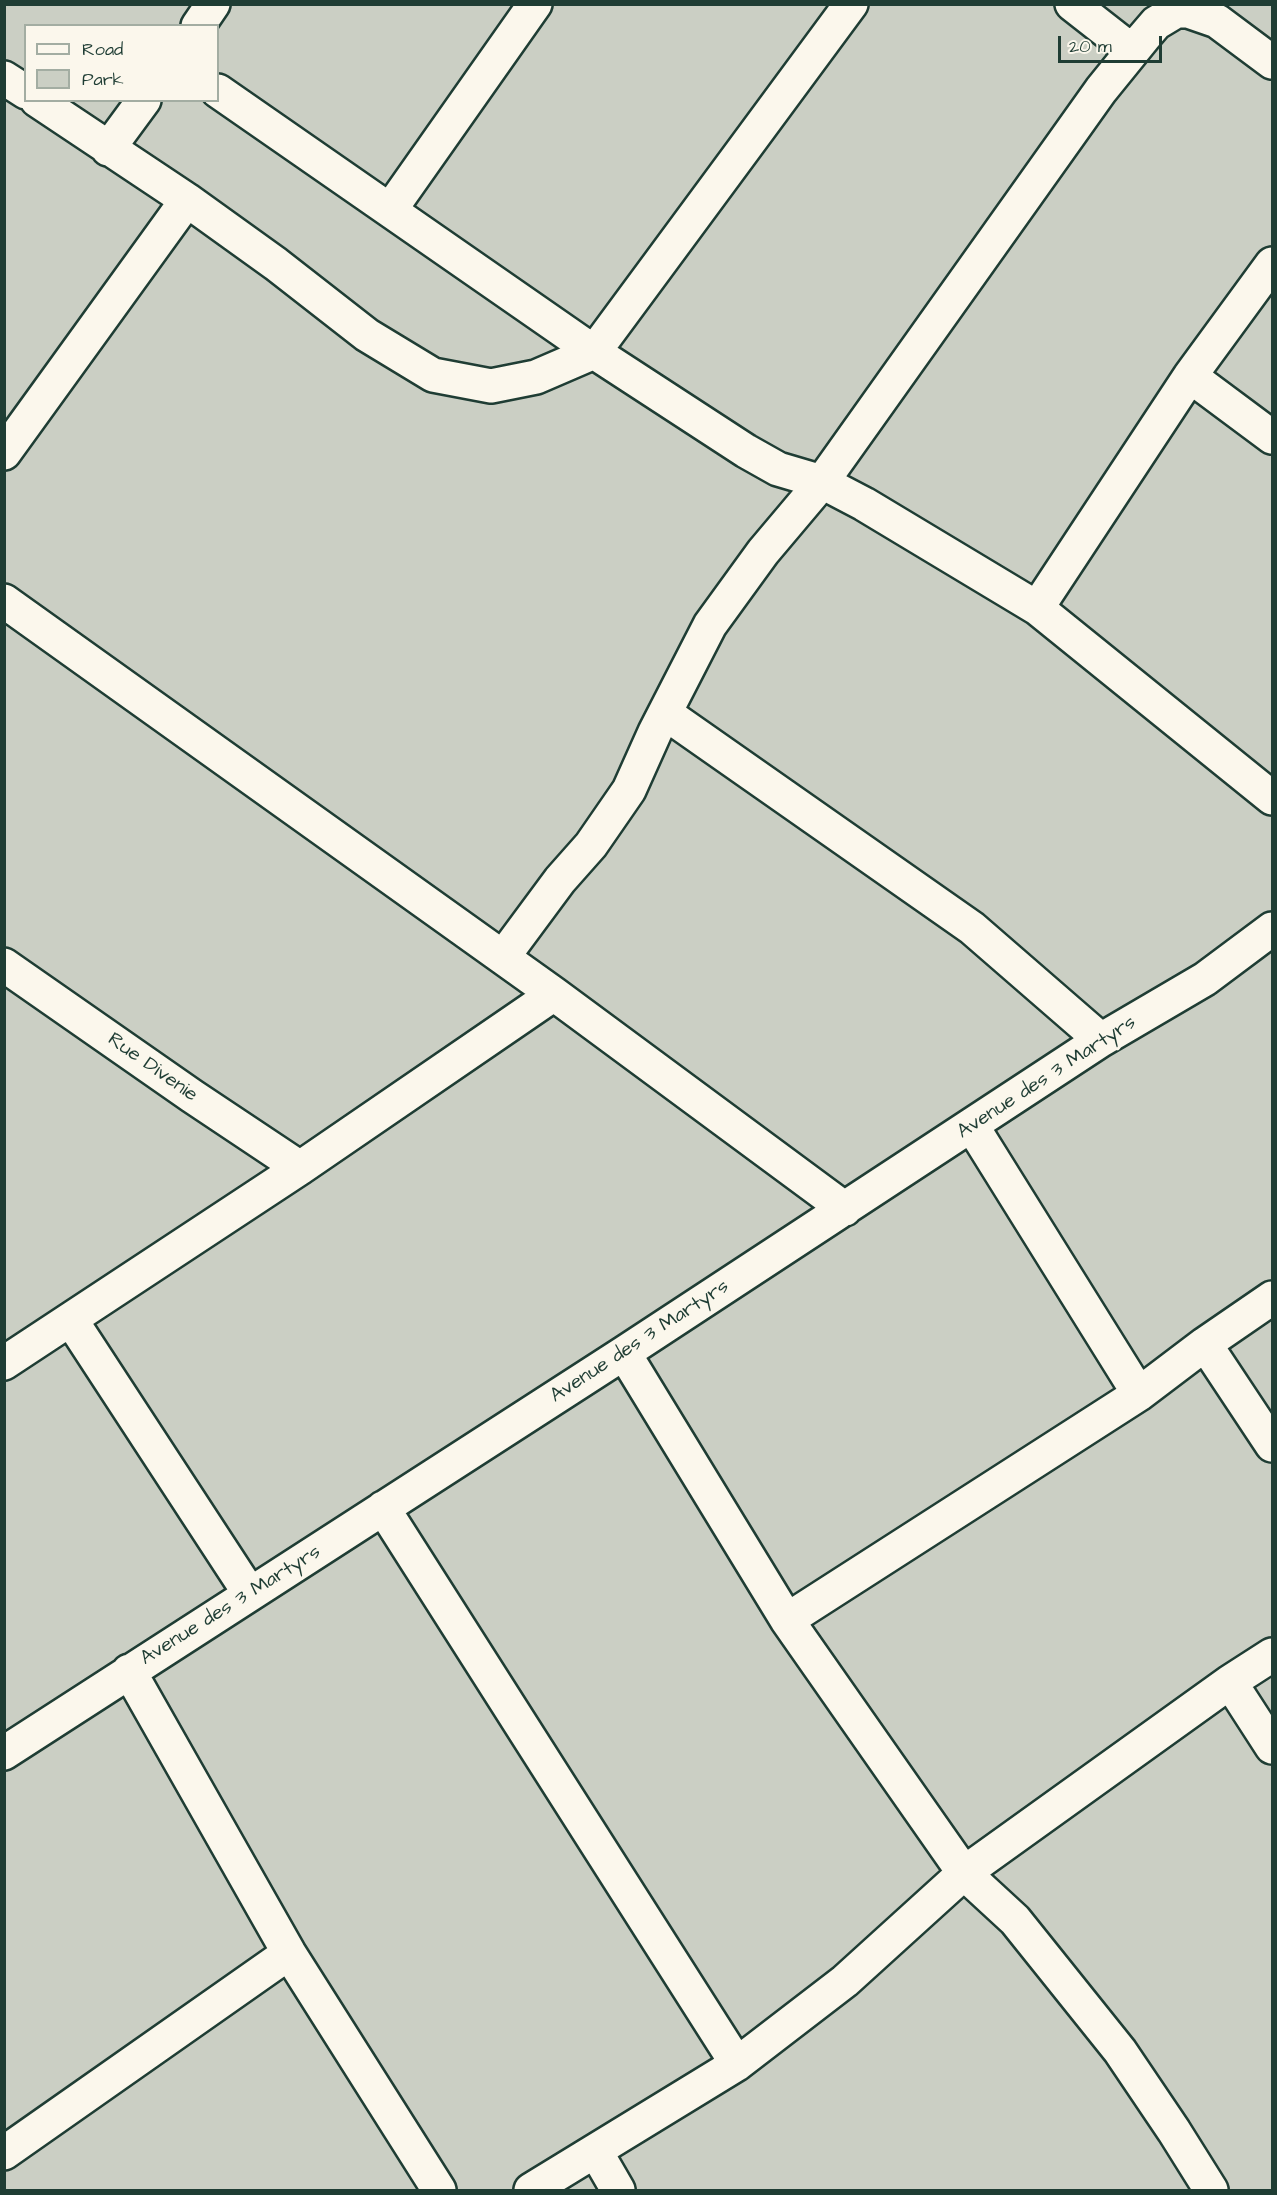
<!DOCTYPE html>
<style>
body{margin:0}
#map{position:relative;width:1277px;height:2195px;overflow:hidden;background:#eeece1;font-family:"Architects Daughter",sans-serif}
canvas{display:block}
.frame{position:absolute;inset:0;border:6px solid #1f3d34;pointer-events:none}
.legend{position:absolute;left:24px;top:24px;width:195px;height:78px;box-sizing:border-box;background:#fbf7ec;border:2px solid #a3ada2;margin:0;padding:8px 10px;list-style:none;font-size:18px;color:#1f3d34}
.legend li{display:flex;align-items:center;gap:12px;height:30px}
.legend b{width:30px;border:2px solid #a3ada2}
.scale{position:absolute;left:1058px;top:36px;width:104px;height:27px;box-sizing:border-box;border:3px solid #1f3d34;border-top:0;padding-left:8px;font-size:18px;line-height:21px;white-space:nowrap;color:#1f3d34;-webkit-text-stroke:4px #fbf7ec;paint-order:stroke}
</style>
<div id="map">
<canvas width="1277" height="2195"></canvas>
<div class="frame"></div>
<ul class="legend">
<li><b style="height:8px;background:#fbf7ec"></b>Road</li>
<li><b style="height:16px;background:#cbcfc4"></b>Park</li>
</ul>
<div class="scale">20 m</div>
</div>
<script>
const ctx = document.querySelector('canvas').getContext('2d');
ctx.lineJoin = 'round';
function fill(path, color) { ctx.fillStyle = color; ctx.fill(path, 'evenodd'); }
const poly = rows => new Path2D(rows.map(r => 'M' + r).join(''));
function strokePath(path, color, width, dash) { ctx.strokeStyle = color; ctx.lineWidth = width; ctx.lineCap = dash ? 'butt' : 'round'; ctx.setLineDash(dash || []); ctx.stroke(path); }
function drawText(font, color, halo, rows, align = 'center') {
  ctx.font = font + ' "Architects Daughter",sans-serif'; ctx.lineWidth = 6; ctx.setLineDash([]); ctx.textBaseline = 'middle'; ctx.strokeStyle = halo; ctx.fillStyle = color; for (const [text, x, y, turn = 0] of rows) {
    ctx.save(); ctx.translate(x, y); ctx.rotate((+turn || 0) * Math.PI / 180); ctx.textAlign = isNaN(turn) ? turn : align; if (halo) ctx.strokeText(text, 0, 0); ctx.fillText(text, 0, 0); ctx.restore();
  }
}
const green = poly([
 [5,5,1272,5,1272,2190,5,2190],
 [26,26,218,26,218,100,26,100]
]);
const street = poly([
 [1072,4,1132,51],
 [198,26,213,4],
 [4,78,26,92],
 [218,91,594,352,851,4],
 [37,100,187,200,276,264,367,335,433,375,491,386,536,377,594,352,746,451,778,469,822,482,864,504,1037,608,1272,798],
 [108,149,144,100],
 [390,210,535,4],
 [1190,376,1272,437],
 [4,453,187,200],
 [4,601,554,994,845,1209],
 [1037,608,1190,376,1272,264],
 [665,713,972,928,1101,1040],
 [503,957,560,880,591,845,629,790,655,732,710,625,763,552,822,482,1101,90,1144,37,1156,23,1176,11,1188,11,1217,21,1272,62],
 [4,965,192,1096,300,1168],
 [972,1126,1139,1394],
 [71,1320,250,1594],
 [1205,1344,1272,1445],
 [624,1353,787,1620,964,1873,1015,1920,1120,2051,1174,2131,1211,2190],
 [4,1363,300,1168,554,994],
 [383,1508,737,2064],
 [787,1620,1139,1394,1205,1344,1272,1298],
 [129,1671,289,1953,439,2190],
 [1230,1682,1272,1747],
 [4,1753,624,1353,1101,1040,1205,979,1272,929],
 [596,2152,618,2190],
 [4,2153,289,1953],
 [531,2190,737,2064,845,1981,964,1873,1230,1682,1272,1655]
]);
const streetNames = [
 ["Rue Divenie",152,1068,35],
 ["Avenue des 3 Martyrs",1047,1078,-33],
 ["Avenue des 3 Martyrs",640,1342,-33],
 ["Avenue des 3 Martyrs",231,1606,-32]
];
fill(green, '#cbcfc4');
strokePath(street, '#1f3d34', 38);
strokePath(street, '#fbf7ec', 33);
drawText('20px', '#1f3d34', '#fbf7ec', streetNames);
</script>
